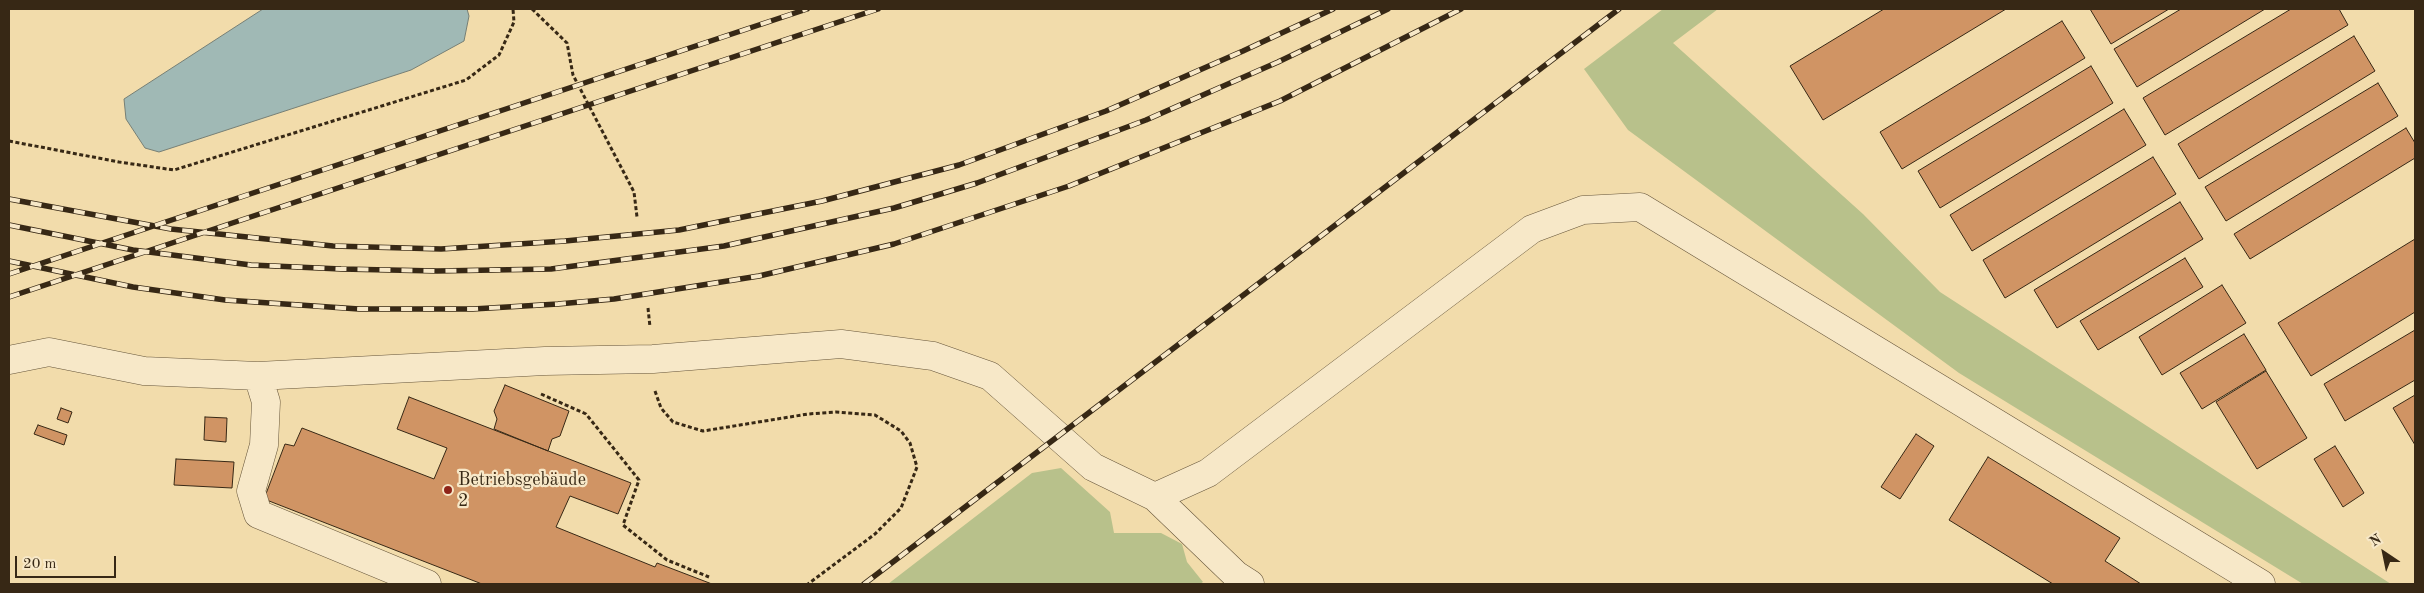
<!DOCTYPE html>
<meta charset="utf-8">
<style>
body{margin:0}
#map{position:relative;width:2424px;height:593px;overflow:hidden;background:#f2dcab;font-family:"Old Standard TT",serif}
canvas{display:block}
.frame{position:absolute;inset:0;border:10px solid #372815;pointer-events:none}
.north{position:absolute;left:2359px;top:528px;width:50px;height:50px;-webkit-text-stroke:4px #f7e8c8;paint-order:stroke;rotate:326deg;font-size:14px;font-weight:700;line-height:20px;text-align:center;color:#372815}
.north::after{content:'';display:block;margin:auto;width:18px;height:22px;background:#372815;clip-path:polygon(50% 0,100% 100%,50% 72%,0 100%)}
.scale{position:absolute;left:15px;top:556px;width:101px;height:22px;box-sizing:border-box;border:2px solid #372815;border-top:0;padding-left:6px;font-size:15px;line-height:18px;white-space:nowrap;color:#372815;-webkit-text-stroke:4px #f7e8c8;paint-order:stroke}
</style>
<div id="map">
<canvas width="2424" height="593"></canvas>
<div class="frame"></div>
<div class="north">N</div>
<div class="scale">20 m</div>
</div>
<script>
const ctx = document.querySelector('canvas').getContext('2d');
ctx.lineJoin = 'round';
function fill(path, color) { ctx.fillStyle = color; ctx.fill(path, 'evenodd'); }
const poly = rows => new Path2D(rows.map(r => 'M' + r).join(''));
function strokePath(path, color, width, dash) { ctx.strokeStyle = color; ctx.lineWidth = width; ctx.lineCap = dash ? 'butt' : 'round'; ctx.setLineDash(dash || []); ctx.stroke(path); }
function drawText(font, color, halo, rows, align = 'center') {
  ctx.font = font + ' "Old Standard TT",serif'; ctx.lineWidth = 4.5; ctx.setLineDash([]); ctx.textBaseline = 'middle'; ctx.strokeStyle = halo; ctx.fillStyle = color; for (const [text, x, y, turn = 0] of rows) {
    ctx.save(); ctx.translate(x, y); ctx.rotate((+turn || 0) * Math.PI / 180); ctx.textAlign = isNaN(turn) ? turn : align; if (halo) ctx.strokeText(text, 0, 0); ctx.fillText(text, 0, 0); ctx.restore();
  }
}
const green = poly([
 [1663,9,1718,9,1673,43,1863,214,1940,292,2391,584,2303,584,1959,373,1628,130,1584,69],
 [1061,468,1110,512,1114,533,1161,533,1182,544,1187,562,1203,582,1200,584,888,584,1032,473]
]);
const water = poly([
 [263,9,467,9,469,16,464,41,411,70,159,152,145,148,126,119,124,99,263,9]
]);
const building = poly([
 [1884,9,2006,9,1823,120,1790,66,1884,9],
 [2090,9,2169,9,2111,44,2090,9],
 [2181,9,2265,9,2137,87,2114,49,2181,9],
 [2291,9,2339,9,2348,25,2165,135,2143,98,2291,9],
 [2062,21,2085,58,1902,169,1880,132,2062,21],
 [2354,36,2375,71,2199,179,2178,144,2354,36],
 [2091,66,2113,103,1940,208,1918,171,2091,66],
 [2378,83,2398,116,2226,221,2205,187,2378,83],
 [2124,109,2146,145,1972,251,1950,215,2124,109],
 [2406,128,2415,143,2415,158,2250,259,2234,234,2406,128],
 [2153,157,2176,194,2005,298,1983,260,2153,157],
 [2180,202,2203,239,2057,328,2034,290,2180,202],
 [2415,239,2415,312,2311,376,2278,323,2415,239],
 [2185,258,2203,287,2098,350,2080,321,2185,258],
 [2222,285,2246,323,2162,375,2139,337,2222,285],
 [2415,330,2415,380,2345,421,2324,384,2415,330],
 [2244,334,2266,370,2202,409,2180,373,2244,334],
 [2266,371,2307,438,2257,469,2216,402,2266,371],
 [505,385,569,411,560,436,552,439,548,451,494,429,497,419,494,411,505,385],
 [2415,395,2415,445,2393,408,2415,395],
 [409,397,631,483,618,514,570,496,556,527,655,567,657,563,712,584,482,584,264,499,285,444,294,446,302,428,434,479,447,448,397,429,409,397],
 [61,408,72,412,68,423,57,419,61,408],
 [205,417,227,418,226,442,204,440,205,417],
 [38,425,67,435,64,445,34,434,38,425],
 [1916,434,1934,446,1900,499,1881,487,1916,434],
 [2335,446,2364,493,2343,507,2314,459,2335,446],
 [1988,457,2120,538,2105,561,2141,584,2053,584,1949,520,1988,457],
 [176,459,234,462,232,488,174,485,176,459]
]);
const path = poly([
 [532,9,567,43,573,75,634,192,637,217],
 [9,141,119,162,174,170,466,80,499,55,514,22,513,9],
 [648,308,650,327],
 [655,391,661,408,673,422,703,431,808,414,836,412,875,415,901,431,910,443,917,467,901,508,875,534,808,584],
 [541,394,586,414,639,480,623,525,667,560,709,577]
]);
const minor = poly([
 [9,360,49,352,144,371,258,376,545,361,653,359,841,344,933,356,990,376,1093,467,1155,497,1208,473,1532,229,1583,210,1640,207,2261,584],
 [258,376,266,402,264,445,251,491,258,514,427,584],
 [1155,497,1236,575,1250,584]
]);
const rail = poly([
 [9,199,171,229,333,246,441,249,565,241,679,230,822,201,959,165,1106,111,1243,51,1333,9],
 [9,225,133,250,251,265,341,269,437,271,551,269,724,246,894,208,977,183,1146,120,1278,62,1388,9],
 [9,261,133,287,225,300,359,309,473,309,558,304,614,299,759,276,894,244,1069,186,1280,101,1461,9],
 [9,274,807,9],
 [9,297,878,9],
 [864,584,1619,9]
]);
const markers = [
 [448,490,5,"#8f2418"]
];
const poiNames = [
 ["Betriebsgebäude",458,480],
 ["2",458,501]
];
fill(green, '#b8c18b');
fill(water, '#a0b9b5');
strokePath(water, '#767f75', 1);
fill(building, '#d09464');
strokePath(building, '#372815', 1);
strokePath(minor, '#66553a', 29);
strokePath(path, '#372815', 3, [4, 2.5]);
strokePath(minor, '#f7e8c8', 28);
strokePath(rail, '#372815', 5.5);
strokePath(rail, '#f7e8c8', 4, [11]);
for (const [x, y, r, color] of markers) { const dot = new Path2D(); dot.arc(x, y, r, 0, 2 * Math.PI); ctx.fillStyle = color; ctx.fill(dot); strokePath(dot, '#f7e8c8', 2); }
drawText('18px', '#372815', '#f7e8c8', poiNames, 'left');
</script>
